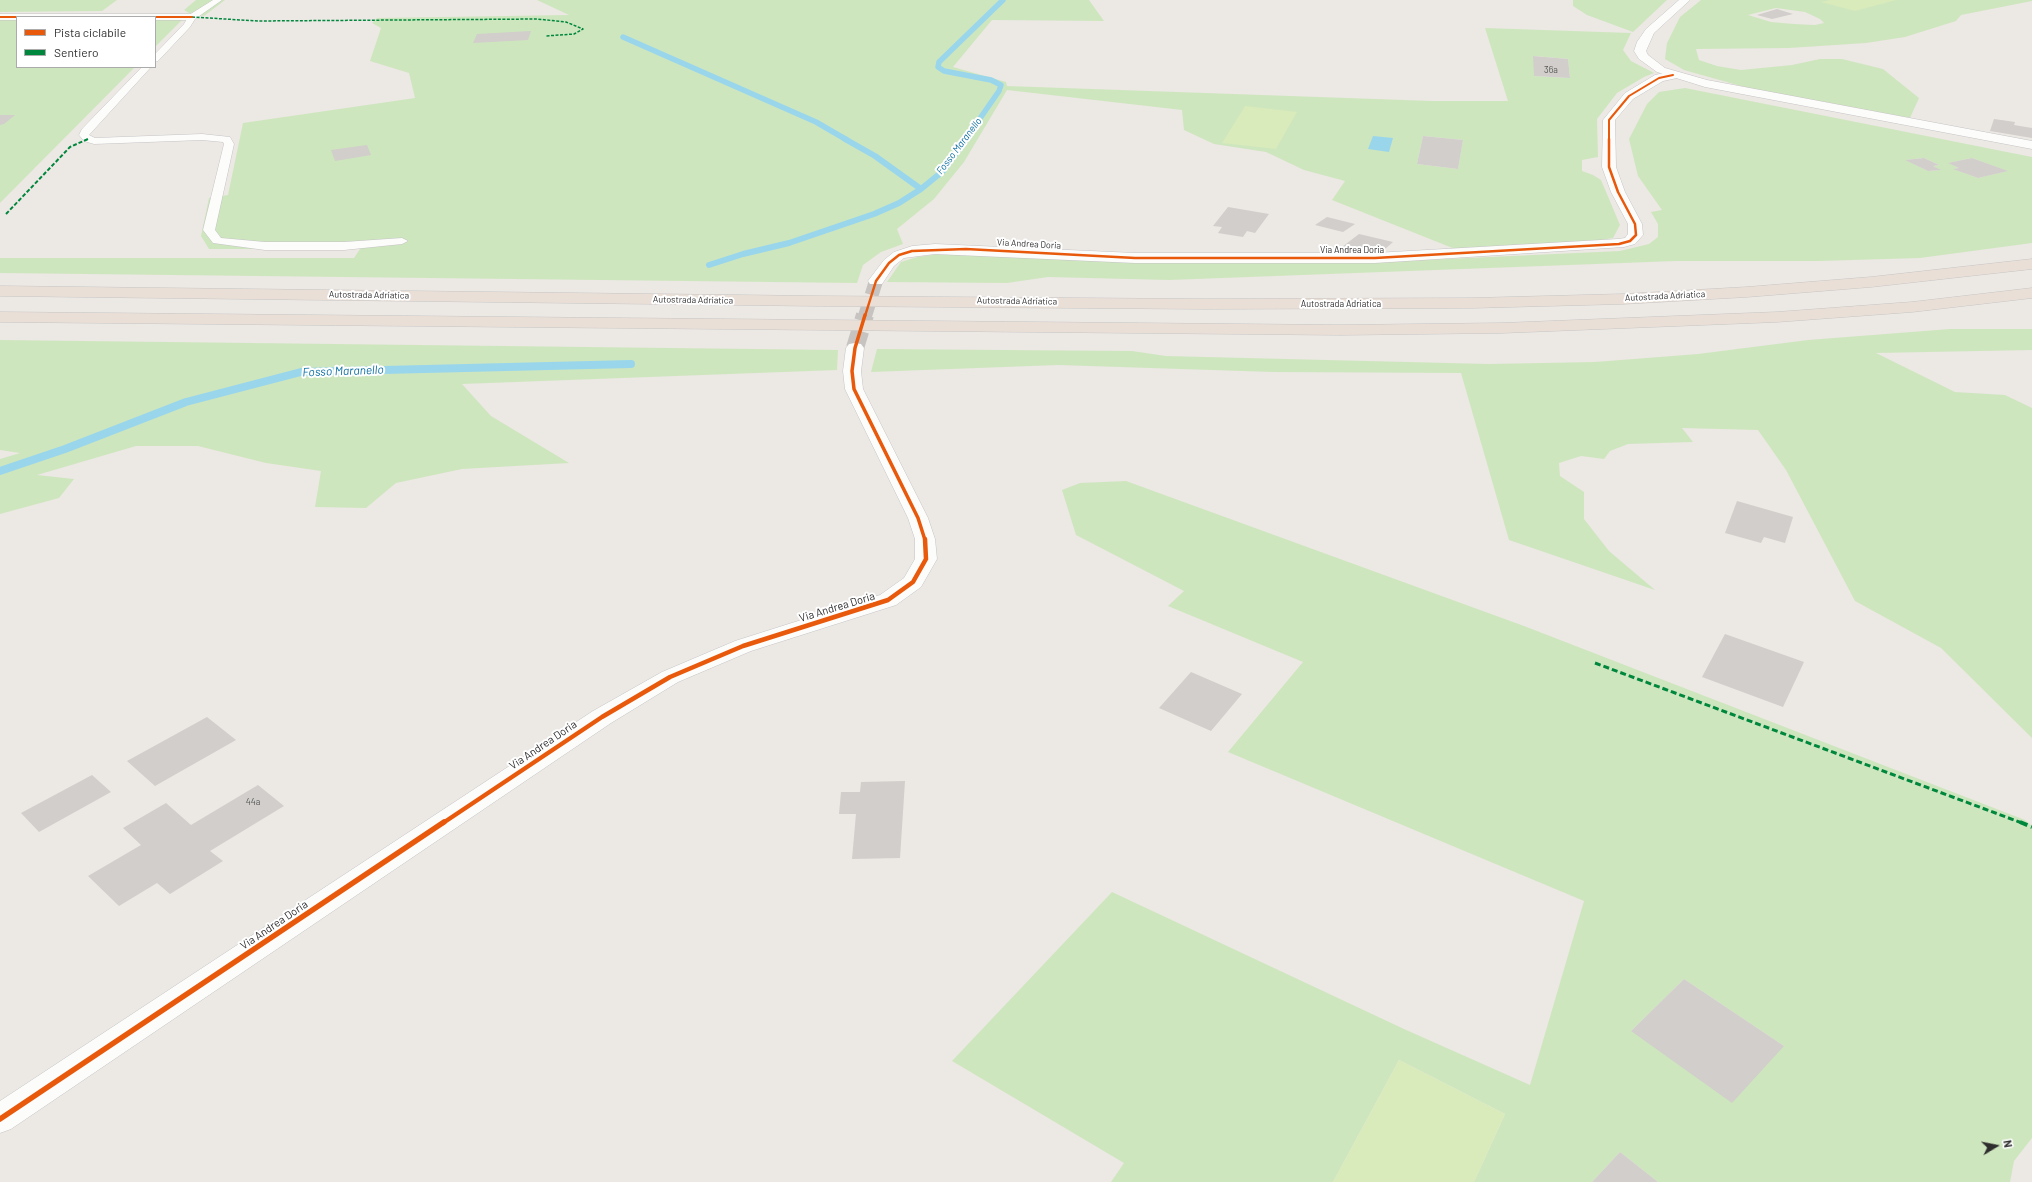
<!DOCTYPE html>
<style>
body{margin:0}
#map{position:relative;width:2032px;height:1182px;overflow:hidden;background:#ece8e4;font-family:Barlow,sans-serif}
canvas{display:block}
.legend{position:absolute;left:16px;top:16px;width:140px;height:52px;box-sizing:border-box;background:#fff;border:1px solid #ababab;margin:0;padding:5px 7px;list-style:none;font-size:12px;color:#2e2e2e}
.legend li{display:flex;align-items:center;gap:8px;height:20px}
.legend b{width:20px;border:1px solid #ababab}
.north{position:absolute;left:1976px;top:1126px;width:40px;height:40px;-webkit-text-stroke:3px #fff;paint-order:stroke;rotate:80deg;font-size:11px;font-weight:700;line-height:16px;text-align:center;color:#2e2e2e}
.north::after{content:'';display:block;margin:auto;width:14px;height:18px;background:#2e2e2e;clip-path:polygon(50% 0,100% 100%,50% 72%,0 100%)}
</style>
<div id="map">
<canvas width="2032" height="1182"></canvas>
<ul class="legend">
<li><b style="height:5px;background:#e8590c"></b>Pista ciclabile</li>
<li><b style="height:5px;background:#00873e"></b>Sentiero</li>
</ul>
<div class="north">N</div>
</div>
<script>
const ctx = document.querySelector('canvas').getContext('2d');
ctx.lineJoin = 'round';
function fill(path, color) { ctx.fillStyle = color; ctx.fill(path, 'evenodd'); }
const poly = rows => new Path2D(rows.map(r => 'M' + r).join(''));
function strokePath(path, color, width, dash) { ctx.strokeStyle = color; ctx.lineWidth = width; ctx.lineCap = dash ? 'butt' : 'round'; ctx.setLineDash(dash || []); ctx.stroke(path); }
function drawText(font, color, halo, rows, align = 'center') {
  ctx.font = font + ' Barlow,sans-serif'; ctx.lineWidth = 4; ctx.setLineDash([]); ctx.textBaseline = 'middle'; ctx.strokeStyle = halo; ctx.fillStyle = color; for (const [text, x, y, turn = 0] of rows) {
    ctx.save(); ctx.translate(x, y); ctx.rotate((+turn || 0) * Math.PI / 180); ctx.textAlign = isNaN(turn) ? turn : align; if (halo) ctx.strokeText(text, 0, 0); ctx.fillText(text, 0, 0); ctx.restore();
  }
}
const green = poly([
 [0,0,117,0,102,11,0,12],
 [196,0,225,0,204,16,189,13,184,10],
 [537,0,1089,0,1104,21,992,20,953,67,1006,82,1007,86,1432,101,1508,101,1485,28,1631,33,1623,50,1631,61,1654,73,1644,77,1617,93,1597,119,1598,157,1582,160,1582,171,1593,175,1601,180,1620,225,1613,238,1585,243,1455,249,1332,200,1345,181,1304,170,1266,152,1214,144,1184,130,1182,110,1007,90,964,162,934,199,897,229,903,244,881,252,863,265,857,283,0,273,0,258,354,258,360,249,209,249,201,236,209,198,228,195,243,123,415,98,409,73,370,61,381,28,372,23,377,18,569,15],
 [1534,56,1568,59,1570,78,1534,76],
 [1423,136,1463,140,1458,169,1417,164],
 [1573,0,1667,0,1633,32,1587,15,1573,6],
 [1701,0,2032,0,2032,1,1961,15,1956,21,1905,37,1866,43,1789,48,1696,49,1699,60,1717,66,1741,70,1792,65,1820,59,1842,59,1883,69,1919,98,1910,118,1748,88,1684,70,1665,59,1667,43,1680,17],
 [1776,8,1805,12,1820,19,1824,23,1815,25,1794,24,1771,22,1748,15],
 [0,20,17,20,17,67,135,67,0,203],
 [155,20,182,20,155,47],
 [1685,88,2032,157,2032,243,1920,258,1819,261,1676,261,1169,280,1048,277,1007,283,887,282,901,262,917,257,939,254,1381,262,1620,251,1649,244,1658,237,1658,224,1651,212,1662,210,1638,176,1629,139,1647,104,1659,92],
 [1924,158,1939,165,1933,166,1940,170,1928,171,1906,160],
 [1972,158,2007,171,1978,178,1954,169,1959,168,1949,163],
 [1950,329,2032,329,2032,350,1876,353,1955,392,2005,395,2032,408,2032,738,1941,648,1855,601,1786,470,1758,430,1682,428,1693,442,1628,444,1610,451,1604,459,1581,456,1559,463,1560,476,1584,492,1584,519,1609,551,1655,590,1509,540,1461,373,1273,372,1058,365,871,372,877,349,1132,351,1166,356,1488,364,1595,362,1698,354,1808,340],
 [0,340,838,350,837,370,462,384,491,416,569,463,462,469,396,483,366,508,315,507,321,471,266,463,198,446,136,446,37,475,74,479,59,498,0,514,0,459,20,453,0,450],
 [1126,481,1524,626,2025,820,2032,826,2032,1138,2014,1161,2010,1182,1658,1182,1620,1152,1592,1182,1474,1182,1505,1114,1399,1060,1333,1182,1111,1182,1124,1163,952,1061,1112,892,1404,1029,1530,1085,1584,901,1228,752,1303,662,1168,606,1184,591,1076,535,1062,490,1080,483],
 [1684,979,1784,1046,1631,1031]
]);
const pitch = poly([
 [1830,0,1896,0,1855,11,1821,2],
 [1245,106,1297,112,1276,149,1222,143],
 [1399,1060,1505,1114,1474,1182,1333,1182]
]);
const water = poly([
 [1373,136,1393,138,1389,152,1368,149]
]);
const streamFar2 = poly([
 [623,37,816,122,847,140],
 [965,140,999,91,1001,85,991,80,944,71,938,67,939,62,1003,0]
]);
const streamFar1 = poly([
 [845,139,875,156,921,189],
 [709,265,743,254,789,243,874,214,899,203,921,189,943,171,966,139]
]);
const stream = poly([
 [0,471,65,449,186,402,301,372,631,364]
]);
const building = poly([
 [1777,9,1793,14,1772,19,1757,15],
 [531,31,528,40,473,43,477,34],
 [1533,56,1568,59,1570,78,1534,76],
 [0,115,15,115,4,124,0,125],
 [1994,119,2015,122,2014,125,2032,128,2032,138,1990,131],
 [1423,136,1463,140,1458,169,1417,164],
 [367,145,371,155,335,161,331,150],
 [1924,158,1939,165,1933,166,1941,170,1928,171,1905,160],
 [1972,158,2008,171,1978,178,1953,169,1959,168,1948,163],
 [1228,207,1269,214,1255,233,1247,231,1243,237,1218,233,1222,227,1213,226],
 [1327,217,1355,224,1343,232,1315,225],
 [1359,234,1393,242,1377,256,1342,247],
 [1737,501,1793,517,1785,543,1764,537,1761,543,1725,533],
 [1725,634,1804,662,1783,707,1702,677],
 [1191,672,1242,694,1211,731,1159,708],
 [207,717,236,740,155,786,127,761],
 [92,775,111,792,39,832,21,813],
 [905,781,900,858,852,859,856,814,839,814,841,792,860,792,861,782],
 [258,785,284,806,210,851,223,861,170,894,157,883,119,906,88,876,141,845,123,828,166,803,191,825],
 [1684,979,1784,1046,1732,1103,1631,1031],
 [1620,1152,1658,1182,1592,1182]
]);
const minorTunnelFar1 = poly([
 [865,316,876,281]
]);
const minorTunnel = poly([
 [855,348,865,315]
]);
const service = poly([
 [213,0,222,0,195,19,190,27,158,61,155,62,155,54,184,24,189,15,213,0],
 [142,67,151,67,89,135,95,138,202,134,230,137,234,144,215,230,221,238,265,242,344,242,402,238,408,241,402,244,344,250,265,250,213,243,203,230,224,144,223,142,202,140,94,144,84,141,79,135,82,129,142,67]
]);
const minor = poly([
 [0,14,192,14,197,17,192,20,155,20,155,17,17,17,17,20,0,20,0,14],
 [1673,71,1679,75,1677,78,1663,81,1633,99,1615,120,1616,167,1625,192,1642,224,1643,235,1635,244,1624,247,1375,263,1135,263,935,254,904,258,894,266,882,284,870,284,868,281,884,260,894,252,912,246,935,244,1135,253,1375,253,1618,239,1625,238,1628,234,1628,224,1611,192,1602,167,1603,120,1625,93,1655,75,1673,71],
 [855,343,861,344,864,348,861,371,863,389,928,518,935,539,937,559,921,587,896,605,751,651,678,682,611,723,11,1129,0,1133,0,1101,593,711,662,672,735,641,880,595,904,578,915,559,915,539,908,518,845,389,843,371,846,348,849,344,855,343]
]);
const secondary = poly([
 [1679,0,1690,0,1654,33,1646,51,1648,55,1665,68,1707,80,2032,141,2032,149,1705,87,1657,72,1639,59,1634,51,1637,42,1646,29,1679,0]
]);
const motorway = poly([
 [2032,259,2032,269,1871,287,1747,297,1623,304,1472,308,1205,309,818,306,0,296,0,286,818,296,1205,299,1472,298,1623,294,1747,287,1871,277,2032,259],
 [2032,288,2032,298,1912,312,1777,322,1502,333,1341,335,0,322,0,312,1341,325,1502,323,1777,312,1912,302,2032,288]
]);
const quietFar3 = poly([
 [192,17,258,21,537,19,566,22,583,29,574,34,545,36],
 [86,140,88,139]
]);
const quietFar2 = poly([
 [6,214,70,147,88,139]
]);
const quietFar1 = poly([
 [1595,663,2022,823]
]);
const quiet = poly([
 [2020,822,2032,827]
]);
const cyclewayFar4 = poly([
 [0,17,192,17],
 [1609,140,1609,120,1629,96,1659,78,1673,75]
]);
const cyclewayFar3 = poly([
 [865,316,876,281,889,263,899,255,912,251,966,249,1135,258,1375,258,1619,244,1630,241,1636,235,1635,224,1618,192,1609,167,1609,139]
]);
const cyclewayFar2 = poly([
 [865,315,855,348,852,371,854,389,918,518,925,540]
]);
const cyclewayFar1 = poly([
 [443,823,602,717,670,677,743,646,888,600,913,582,926,559,925,539]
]);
const cycleway = poly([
 [0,1119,444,822]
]);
const numberNames = [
 ["36a",1551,70],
 ["44a",253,802]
];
const farStreetnames = [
 ["Via Andrea Doria",1029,244,3],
 ["Via Andrea Doria",1352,250],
 ["Autostrada Adriatica",369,295,1],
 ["Autostrada Adriatica",1665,296,-3],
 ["Autostrada Adriatica",693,300,1],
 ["Autostrada Adriatica",1017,301,1],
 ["Autostrada Adriatica",1341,304]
];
const farWaternames = [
 ["Fosso Maranello",959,146,-53]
];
const streetNames = [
 ["Via Andrea Doria",837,607,-17],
 ["Via Andrea Doria",543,745,-34],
 ["Via Andrea Doria",274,925,-34]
];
const waterNames = [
 ["Fosso Maranello",343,371,-2]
];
fill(green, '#cee6be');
fill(pitch, '#d9eabb');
fill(water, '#99d6ec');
strokePath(streamFar2, '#99d6ec', 5.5);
strokePath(streamFar1, '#99d6ec', 6);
strokePath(stream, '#99d6ec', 8);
fill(building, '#d1cecb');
strokePath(minorTunnelFar1, '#c6c3c0', 14, [14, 8]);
strokePath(minorTunnel, '#c6c3c0', 18, [18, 10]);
strokePath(service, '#c5c4c5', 1);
strokePath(minor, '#c5c4c5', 1);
strokePath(secondary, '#c5c4c5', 1);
strokePath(motorway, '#c6c5c4', 1);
fill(service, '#fcfcfb');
fill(minor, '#fcfcfb');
fill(secondary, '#fcfcfb');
fill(motorway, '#eadfd6');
strokePath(quietFar3, '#00873e', 1.5, [3, 1.5]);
strokePath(quietFar2, '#00873e', 2, [4, 2]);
strokePath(quietFar1, '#00873e', 3, [6, 3]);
strokePath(quiet, '#00873e', 4, [8, 4]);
strokePath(cyclewayFar4, '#e8590c', 2);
strokePath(cyclewayFar3, '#e8590c', 2.5);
strokePath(cyclewayFar2, '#e8590c', 3.5);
strokePath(cyclewayFar1, '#e8590c', 4.5);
strokePath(cycleway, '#e8590c', 5.5);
drawText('9px', '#585857', null, numberNames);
drawText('9px', '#2e2e2e', '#fff', farStreetnames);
drawText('italic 10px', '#0d6fa3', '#fff', farWaternames);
drawText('11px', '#2e2e2e', '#fff', streetNames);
drawText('italic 12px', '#0d6fa3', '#fff', waterNames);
</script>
